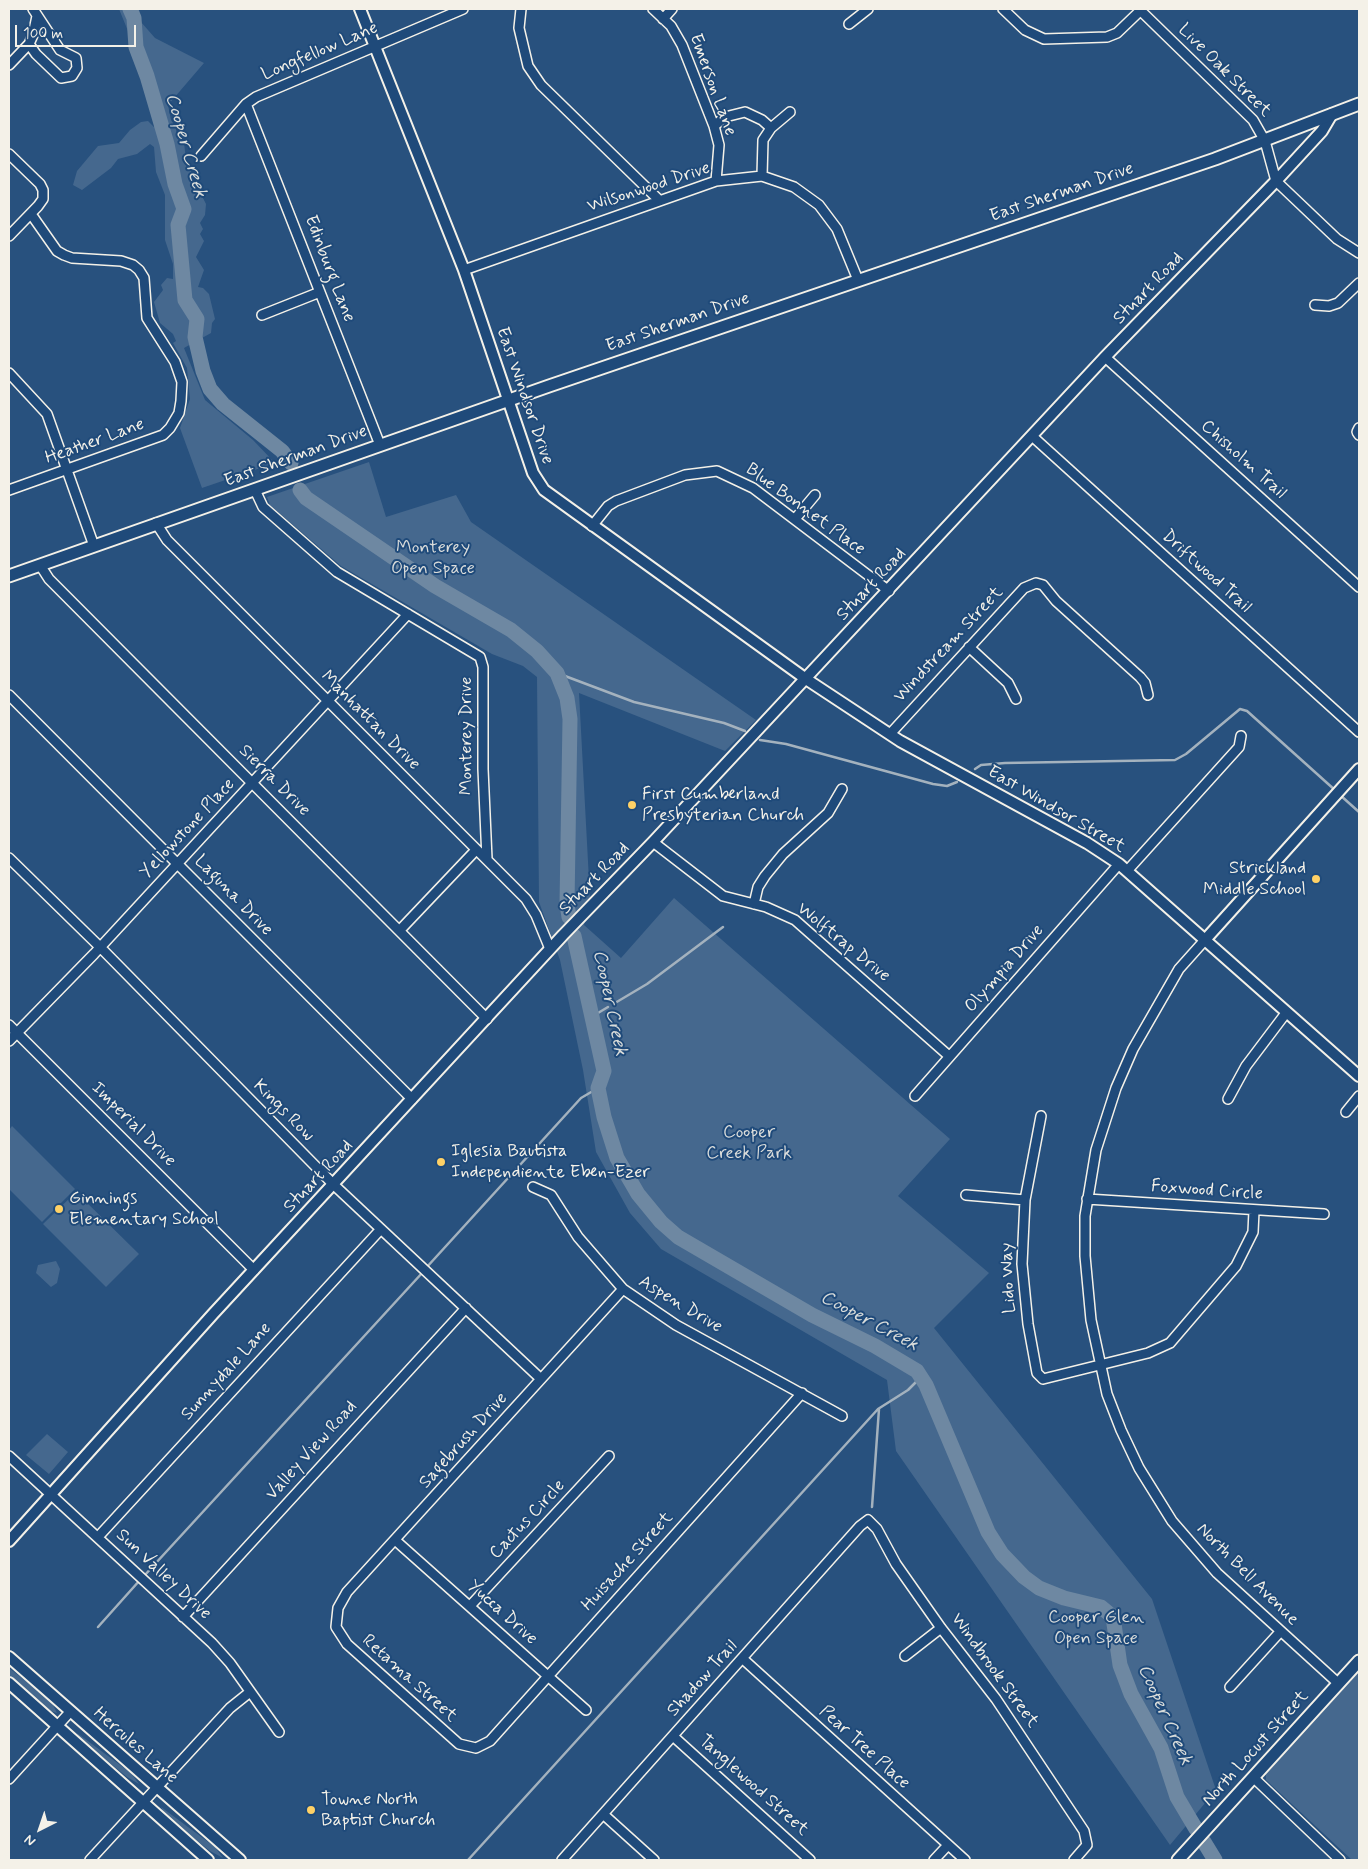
<!DOCTYPE html>
<style>
body{margin:0}
#map{position:relative;width:1368px;height:1869px;overflow:hidden;background:#28517e;font-family:Mynerve,sans-serif}
canvas{display:block}
.frame{position:absolute;inset:0;border:10px solid #f4f1e8;pointer-events:none}
.north{position:absolute;left:15px;top:1804px;width:50px;height:50px;-webkit-text-stroke:4px #1f4a7a;paint-order:stroke;rotate:221deg;font-size:14px;font-weight:700;line-height:20px;text-align:center;color:#f4f1e8}
.north::after{content:'';display:block;margin:auto;width:18px;height:22px;background:#f4f1e8;clip-path:polygon(50% 0,100% 100%,50% 72%,0 100%)}
.scale{position:absolute;left:15px;top:25px;width:121px;height:22px;box-sizing:border-box;border:2px solid #f4f1e8;border-top:0;padding-left:6px;font-size:15px;line-height:18px;white-space:nowrap;color:#f4f1e8;-webkit-text-stroke:4px #1f4a7a;paint-order:stroke}
</style>
<div id="map">
<canvas width="1368" height="1869"></canvas>
<div class="frame"></div>
<div class="north">N</div>
<div class="scale">100 m</div>
</div>
<script>
const ctx = document.querySelector('canvas').getContext('2d');
ctx.lineJoin = 'round';
function fill(path, color) { ctx.fillStyle = color; ctx.fill(path, 'evenodd'); }
const poly = rows => new Path2D(rows.map(r => 'M' + r).join(''));
function strokePath(path, color, width, dash) { ctx.strokeStyle = color; ctx.lineWidth = width; ctx.lineCap = dash ? 'butt' : 'round'; ctx.setLineDash(dash || []); ctx.stroke(path); }
function drawText(font, color, halo, rows, align = 'center') {
  ctx.font = font + ' Mynerve,sans-serif'; ctx.lineWidth = 4; ctx.setLineDash([]); ctx.textBaseline = 'middle'; ctx.strokeStyle = halo; ctx.fillStyle = color; for (const [text, x, y, turn = 0] of rows) {
    ctx.save(); ctx.translate(x, y); ctx.rotate((+turn || 0) * Math.PI / 180); ctx.textAlign = isNaN(turn) ? turn : align; if (halo) ctx.strokeText(text, 0, 0); ctx.fillText(text, 0, 0); ctx.restore();
  }
}
const green = poly([
 [119,9,139,9,141,22,155,38,204,63,168,105,171,120,176,128,177,138,184,143,186,159,193,167,190,174,190,181,200,192,206,204,205,215,200,223,203,229,200,234,204,241,196,257,204,270,198,287,203,288,209,294,215,319,212,323,211,333,184,348,205,400,253,440,275,463,202,488,180,428,190,399,187,368,173,343,176,341,173,334,160,323,154,302,163,290,161,285,167,278,173,279,173,264,165,240,165,195,156,172,154,147,150,144,137,154,118,159,111,168,82,190,73,185,77,171,98,146,119,143,130,130,141,122,148,121,154,127,163,127,154,100,141,43,130,36],
 [369,462,386,517,456,495,471,522,756,720,725,751,579,693,590,899,584,925,621,958,674,898,950,1139,898,1196,989,1273,934,1328,1152,1599,1216,1790,1170,1845,896,1451,887,1380,661,1249,630,1213,596,1152,583,1070,560,960,539,902,537,677,523,666,492,654,341,566,270,505,267,497],
 [12,1126,75,1189,42,1222,9,1189,9,1130],
 [76,1192,139,1254,106,1287,43,1224],
 [56,1261,60,1269,57,1283,51,1287,36,1273,38,1265],
 [47,1434,68,1452,49,1474,26,1455],
 [9,1668,45,1696,53,1705,57,1713,50,1711,9,1676],
 [1359,1668,1359,1860,1352,1860,1266,1780,1266,1774],
 [77,1733,131,1773,139,1784,127,1777,83,1741],
 [161,1807,215,1847,223,1858,210,1851,166,1816]
]);
const stream = poly([
 [557,673,634,702,724,723,745,731],
 [760,740,786,744,933,784,947,786,957,782],
 [975,769,981,765,1005,763,1175,760,1186,754,1240,709,1247,711,1336,791],
 [1340,795,1359,812],
 [615,1003,647,984,723,927],
 [593,1016,608,1007],
 [426,1268,581,1098,598,1088],
 [872,1507,879,1409],
 [144,1576,423,1272],
 [98,1627,140,1580],
 [468,1860,878,1409,908,1390,916,1382,920,1374]
]);
const river = poly([
 [130,9,134,18,136,47,147,76,167,144,175,184,184,209,178,225,185,300,197,319,195,337,203,371,210,389,223,404,282,451,291,463],
 [300,490,306,498,435,586,511,630,537,651,557,673,567,698,570,719,567,904,569,917],
 [574,936,604,1071,598,1088,604,1117,617,1158,638,1194,661,1222,678,1237,812,1315,875,1346,917,1371,926,1385,988,1532,1002,1554,1024,1577,1039,1588,1064,1598,1101,1607,1113,1617,1120,1665,1131,1694,1161,1748,1177,1797,1196,1829],
 [1204,1842,1215,1860]
]);
const minor = poly([
 [521,9,519,28,528,66,541,85,659,200],
 [653,9,671,26,682,45,714,126,719,145,716,181],
 [1003,9,1025,30,1044,39,1107,37,1117,33,1142,9],
 [1141,11,1253,120,1265,141,1276,181,1337,239,1359,253],
 [663,19,672,9],
 [849,24,868,9],
 [29,44,36,54,61,78,72,76,77,68,76,58,60,50,33,9],
 [9,65,29,44,33,35,37,16],
 [246,104,380,445],
 [714,126,725,117,745,112,762,120,771,128],
 [9,154,40,184,43,190,43,199,38,206,9,236],
 [201,156,246,104,256,97,463,9],
 [762,176,763,140,771,128,790,112],
 [464,270,716,181,762,176,794,187,819,205,837,229,858,280],
 [1315,305,1329,306,1338,303,1359,283],
 [262,315,320,292],
 [1105,357,1359,587],
 [9,373,47,414,94,546],
 [1359,428,1357,432,1359,435],
 [1032,436,1359,732],
 [9,490,163,435,170,428,179,413,181,401,182,382,175,362,147,318,144,278,139,270,133,265,121,261,72,258,64,255,57,251,31,214],
 [255,490,263,507,337,572,480,657,483,667,483,769,487,859],
 [795,519,815,495],
 [156,523,167,540,526,899,536,915,550,949],
 [592,526,608,506,616,501,685,475,717,471,753,488,889,591],
 [40,565,49,579,487,1019],
 [969,647,1008,683,1016,699],
 [9,695,412,1099],
 [890,734,1024,588,1036,583,1043,585,1056,601,1140,677,1145,683,1148,695],
 [653,842,723,896,766,907,795,920,949,1056],
 [9,858,100,947,334,1185,541,1379],
 [1127,871,1239,747,1241,736],
 [754,904,758,887,765,876,783,854,828,813,842,789],
 [400,930,476,850],
 [1204,941,1179,969,1133,1049,1116,1088,1096,1150,1085,1216,1085,1256,1091,1320,1107,1394,1121,1430,1139,1468,1172,1521,1217,1573,1339,1684],
 [9,1025,254,1270],
 [9,1041,94,954,408,614],
 [915,1096,1119,864],
 [1228,1099,1246,1066,1286,1013],
 [1346,1112,1359,1096],
 [1041,1116,1025,1200,1022,1264,1028,1324,1037,1373,1043,1379,1148,1353,1170,1343,1236,1266,1253,1232,1254,1211],
 [533,1187,551,1195,578,1237,623,1289,676,1325,842,1416],
 [966,1195,1025,1200],
 [1087,1199,1324,1214],
 [623,1289,347,1592,338,1608,336,1627,347,1644,459,1744,476,1748,490,1741,802,1393],
 [9,1456,212,1643,230,1663,279,1732],
 [98,1537,381,1229],
 [395,1540,586,1710],
 [470,1606,609,1456],
 [183,1617,466,1308],
 [905,1656,941,1628],
 [743,1659,965,1860],
 [1230,1687,1280,1632],
 [674,1737,810,1860],
 [1254,1778,1340,1860],
 [9,1779,70,1712],
 [603,1814,654,1860],
 [90,1860,230,1708,250,1692],
 [562,1860,860,1526,868,1520,877,1529,896,1564,941,1628,996,1699,1084,1831,1087,1845,1074,1860],
 [934,1860,948,1845]
]);
const tertiary = poly([
 [360,9,464,270,533,473,544,490,806,679,900,741,1087,843,1119,864,1359,1076],
 [1204,941,1359,769],
 [9,1541,213,1314,563,935,653,842,1105,357,1276,181,1322,131,1332,114],
 [9,1657,240,1860],
 [9,1683,208,1860]
]);
const secondary = poly([
 [9,576,549,386,1215,159,1359,104],
 [1178,1860,1359,1661]
]);
const markers = [
 [632,805,5,"#ffd166"],
 [1316,879,5,"#ffd166"],
 [441,1162,5,"#ffd166"],
 [59,1209,5,"#ffd166"],
 [311,1810,5,"#ffd166"]
];
const streetNames = [
 ["Longfellow Lane",320,52,-23],
 ["Live Oak Street",1224,71,45],
 ["Emerson Lane",712,85,70],
 ["Wilsonwood Drive",649,188,-18],
 ["East Sherman Drive",1062,193,-19],
 ["Edinburg Lane",329,269,69],
 ["Stuart Road",1149,289,-46],
 ["East Sherman Drive",678,323,-19],
 ["East Windsor Drive",524,396,71],
 ["Heather Lane",95,442,-20],
 ["East Sherman Drive",296,457,-20],
 ["Chisholm Trail",1243,460,42],
 ["Blue Bonnet Place",805,510,36],
 ["Driftwood Trail",1206,572,42],
 ["Stuart Road",872,585,-47],
 ["Windstream Street",949,645,-47],
 ["Manhattan Drive",370,721,45],
 ["Monterey Drive",467,736,-90],
 ["Sierra Drive",274,781,45],
 ["East Windsor Street",1056,810,30],
 ["Yellowstone Place",188,829,-47],
 ["Stuart Road",595,879,-46],
 ["Laguna Drive",233,896,46],
 ["Wolftrap Drive",843,943,39],
 ["Olympia Drive",1005,969,-49],
 ["Kings Row",283,1111,45],
 ["Imperial Drive",133,1125,45],
 ["Stuart Road",319,1177,-47],
 ["Foxwood Circle",1207,1191,4],
 ["Lido Way",1009,1278,-93],
 ["Aspen Drive",680,1305,31],
 ["Sunnydale Lane",227,1372,-48],
 ["Sagebrush Drive",464,1441,-48],
 ["Valley View Road",312,1451,-48],
 ["Cactus Circle",528,1520,-47],
 ["Huisache Street",628,1562,-48],
 ["Sun Valley Drive",163,1575,43],
 ["North Bell Avenue",1247,1575,45],
 ["Yucca Drive",502,1613,42],
 ["Windbrook Street",994,1671,54],
 ["Retama Street",409,1679,42],
 ["Shadow Trail",703,1679,-48],
 ["Hercules Lane",135,1746,41],
 ["Pear Tree Place",864,1748,42],
 ["North Locust Street",1256,1749,-48],
 ["Tanglewood Street",753,1786,42]
];
const parkNames = [
 ["Monterey",433,548],
 ["Open Space",433,569],
 ["Cooper",749,1133],
 ["Creek Park",749,1154],
 ["Cooper Glen",1096,1618],
 ["Open Space",1096,1639]
];
const poiNames = [
 ["First Cumberland",642,795],
 ["Presbyterian Church",642,816],
 ["Strickland",1306,869,"right"],
 ["Middle School",1306,890,"right"],
 ["Iglesia Bautista",451,1152],
 ["Independiente Eben-Ezer",451,1173],
 ["Ginnings",69,1199],
 ["Elementary School",69,1220],
 ["Towne North",321,1800],
 ["Baptist Church",321,1821]
];
const waterNames = [
 ["Cooper Creek",185,146,74],
 ["Cooper Creek",609,1003,78],
 ["Cooper Creek",869,1322,28],
 ["Cooper Creek",1164,1715,66]
];
fill(green, '#45688e');
strokePath(stream, '#a4b2be', 2.5);
strokePath(river, '#6e88a2', 15);
strokePath(minor, '#f4f1e8', 12);
strokePath(tertiary, '#f4f1e8', 14);
strokePath(secondary, '#f4f1e8', 15);
strokePath(minor, '#1f4a7a', 9);
strokePath(tertiary, '#1f4a7a', 10);
strokePath(secondary, '#1f4a7a', 11);
for (const [x, y, r, color] of markers) { const dot = new Path2D(); dot.arc(x, y, r, 0, 2 * Math.PI); ctx.fillStyle = color; ctx.fill(dot); strokePath(dot, '#1f4a7a', 2); }
drawText('18px', '#f4f1e8', '#1f4a7a', streetNames);
drawText('18px', '#dadcda', '#1f4a7a', parkNames);
drawText('18px', '#f4f1e8', '#1f4a7a', poiNames, 'left');
drawText('italic 19px', '#d9dcda', '#1f4a7a', waterNames);
</script>
